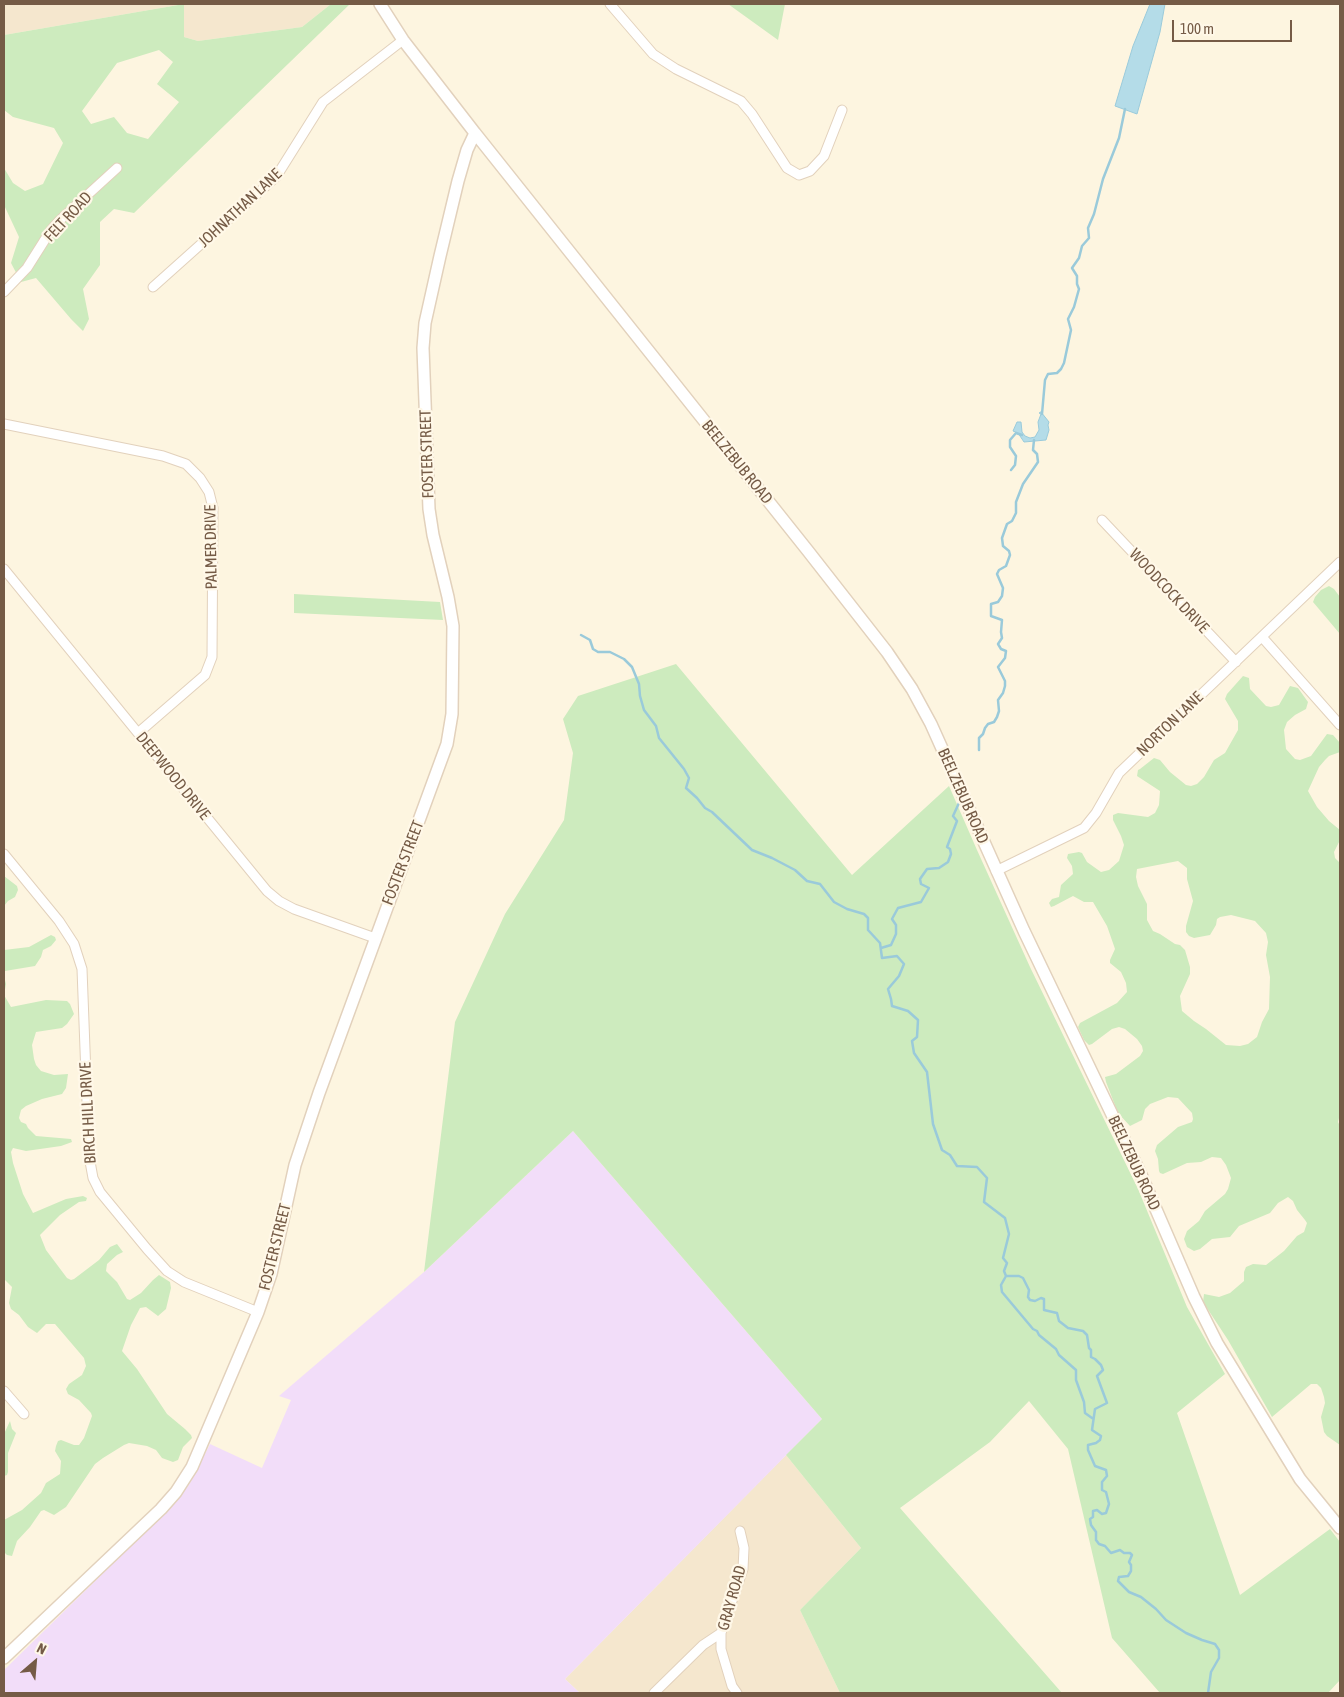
<!DOCTYPE html>
<style>
body{margin:0}
#map{position:relative;width:1344px;height:1697px;overflow:hidden;background:#fdf5e0;font-family:"Asap Condensed",sans-serif}
canvas{display:block}
.frame{position:absolute;inset:0;border:5px solid #755b46;pointer-events:none}
.north{position:absolute;left:10px;top:1637px;width:50px;height:50px;-webkit-text-stroke:4px #fff8e8;paint-order:stroke;rotate:27deg;font-size:14px;font-weight:700;line-height:20px;text-align:center;color:#755b46}
.north::after{content:'';display:block;margin:auto;width:18px;height:22px;background:#755b46;clip-path:polygon(50% 0,100% 100%,50% 72%,0 100%)}
.scale{position:absolute;left:1172px;top:20px;width:120px;height:22px;box-sizing:border-box;border:2px solid #755b46;border-top:0;padding-left:6px;font-size:15px;line-height:18px;white-space:nowrap;color:#755b46;-webkit-text-stroke:4px #fff8e8;paint-order:stroke}
</style>
<div id="map">
<canvas width="1344" height="1697"></canvas>
<div class="frame"></div>
<div class="north">N</div>
<div class="scale">100 m</div>
</div>
<script>
const ctx = document.querySelector('canvas').getContext('2d');
ctx.lineJoin = 'round';
function fill(path, color) { ctx.fillStyle = color; ctx.fill(path, 'evenodd'); }
const poly = rows => new Path2D(rows.map(r => 'M' + r).join(''));
function strokePath(path, color, width, dash) { ctx.strokeStyle = color; ctx.lineWidth = width; ctx.lineCap = dash ? 'butt' : 'round'; ctx.setLineDash(dash || []); ctx.stroke(path); }
function drawText(font, color, halo, rows, align = 'center') {
  ctx.font = font + ' "Asap Condensed",sans-serif'; ctx.lineWidth = 4.5; ctx.setLineDash([]); ctx.textBaseline = 'middle'; ctx.strokeStyle = halo; ctx.fillStyle = color; for (const [text, x, y, turn = 0] of rows) {
    ctx.save(); ctx.translate(x, y); ctx.rotate((+turn || 0) * Math.PI / 180); ctx.textAlign = isNaN(turn) ? turn : align; if (halo) ctx.strokeText(text, 0, 0); ctx.fillText(text, 0, 0); ctx.restore();
  }
}
const residential = poly([
 [4,4,331,4,302,27,198,41,184,37,184,4,4,35],
 [786,1455,861,1548,800,1610,840,1693,580,1693,565,1679]
]);
const education = poly([
 [573,1131,822,1419,565,1679,580,1693,4,1693,4,1670,175,1503,190,1483,210,1444,262,1468,291,1400,279,1396,424,1272]
]);
const green = poly([
 [184,4,184,37,198,41,302,27,331,4,350,4,134,213,114,209,100,222,100,265,83,289,89,319,83,331,71,319,36,278,21,282,11,263,19,237,4,205,4,168,13,183,25,191,43,184,63,143,54,128,13,117,4,110,4,35],
 [159,50,173,62,157,84,179,102,148,139,127,133,114,117,91,124,82,111,117,63],
 [728,4,785,4,778,40],
 [1329,586,1334,589,1340,597,1340,634,1313,602,1315,597,1321,590],
 [294,594,440,602,443,620,294,613],
 [676,664,852,875,949,786,977,850,1030,967,1138,1189,1187,1307,1225,1374,1177,1413,1240,1595,1330,1529,1340,1542,1340,1680,1328,1693,1160,1693,1112,1638,1068,1449,1029,1401,990,1442,900,1508,1062,1693,840,1693,800,1610,861,1548,786,1455,822,1419,573,1131,424,1272,455,1022,505,914,564,820,573,753,563,719,578,696],
 [1243,676,1249,678,1250,689,1266,706,1271,707,1279,705,1290,686,1298,688,1308,702,1306,709,1295,715,1287,722,1284,730,1286,749,1295,759,1300,760,1311,756,1327,734,1333,735,1340,743,1340,752,1329,756,1325,760,1319,767,1308,791,1317,807,1329,821,1340,830,1340,840,1334,852,1335,858,1340,863,1340,1114,1338,1122,1340,1126,1340,1445,1327,1436,1324,1432,1321,1417,1325,1403,1324,1397,1321,1388,1317,1384,1311,1384,1272,1417,1228,1340,1203,1302,1204,1294,1219,1297,1230,1293,1244,1281,1244,1272,1246,1267,1253,1264,1266,1265,1284,1251,1297,1236,1304,1232,1307,1223,1305,1220,1297,1210,1293,1201,1288,1197,1278,1203,1270,1213,1239,1226,1230,1237,1212,1239,1200,1249,1194,1251,1187,1247,1184,1239,1187,1231,1199,1221,1205,1211,1225,1194,1228,1189,1231,1178,1226,1165,1221,1158,1212,1157,1201,1162,1187,1163,1163,1174,1160,1173,1159,1171,1158,1159,1155,1151,1157,1145,1178,1127,1192,1122,1193,1119,1192,1113,1178,1098,1168,1097,1150,1104,1145,1109,1142,1120,1130,1126,1118,1113,1106,1082,1105,1077,1116,1074,1140,1056,1143,1051,1142,1046,1137,1039,1125,1029,1119,1027,1112,1029,1092,1044,1089,1045,1084,1040,1078,1027,1080,1023,1117,1003,1127,992,1126,983,1121,972,1110,963,1110,960,1115,949,1114,946,1107,926,1093,902,1084,902,1073,896,1054,906,1051,907,1049,903,1052,899,1059,897,1061,885,1073,874,1072,866,1067,858,1068,854,1079,852,1082,853,1087,862,1101,872,1109,870,1119,861,1124,845,1121,836,1113,820,1113,815,1118,813,1148,817,1155,813,1159,805,1160,791,1137,776,1138,770,1140,769,1154,758,1160,760,1170,772,1186,785,1191,786,1197,784,1204,777,1214,760,1225,753,1238,730,1238,721,1225,699,1227,694],
 [1178,861,1187,868,1187,879,1193,901,1186,926,1186,932,1189,936,1194,938,1210,935,1216,925,1217,919,1220,917,1231,915,1255,921,1266,933,1268,942,1266,955,1270,977,1269,1009,1262,1022,1257,1037,1248,1044,1240,1046,1226,1045,1206,1029,1194,1021,1182,1011,1180,996,1190,974,1190,967,1185,950,1180,945,1175,944,1160,934,1153,931,1147,920,1147,904,1138,886,1136,877,1137,869],
 [4,876,17,886,18,890,15,897,8,901,4,906],
 [51,935,55,937,56,940,51,946,43,950,41,957,35,966,5,971,4,976,6,984,4,995,11,1007,46,1000,67,1001,70,1004,74,1014,67,1024,62,1028,36,1032,32,1045,34,1059,36,1065,41,1071,54,1075,68,1074,66,1088,62,1094,42,1099,26,1106,21,1110,19,1118,21,1122,26,1124,28,1128,36,1136,71,1139,72,1142,61,1146,26,1151,13,1148,11,1152,13,1163,23,1194,33,1213,66,1199,83,1196,87,1198,86,1201,79,1202,60,1215,40,1235,46,1250,67,1278,71,1280,74,1279,99,1260,110,1247,117,1244,123,1252,117,1255,107,1264,106,1271,117,1282,127,1299,130,1300,141,1293,153,1280,159,1275,170,1282,171,1288,166,1309,158,1316,146,1307,140,1308,131,1325,122,1351,137,1369,167,1414,185,1429,191,1435,192,1438,183,1447,178,1460,173,1462,162,1458,156,1450,147,1446,129,1443,124,1445,103,1458,95,1464,66,1507,54,1515,44,1510,41,1511,30,1527,17,1541,12,1556,7,1555,4,1552,4,1520,22,1510,41,1493,46,1483,60,1474,61,1461,55,1451,56,1446,58,1441,61,1440,74,1445,79,1445,84,1438,92,1416,91,1413,79,1400,68,1394,66,1389,69,1384,82,1375,86,1366,84,1358,55,1324,46,1324,37,1333,28,1327,19,1315,11,1309,9,1303,12,1287,4,1279,4,950,29,947],
 [10,1421,12,1429,16,1433,8,1453,8,1472,7,1475,4,1476,4,1434]
]);
const water = poly([
 [1150,4,1165,4,1160,32,1137,114,1115,106,1133,46,1150,4],
 [1041,412,1049,422,1048,425,1049,430,1046,440,1024,442,1018,433,1013,431,1017,422,1021,422,1022,432,1025,436,1030,438,1035,437,1039,430,1038,422,1041,414,1039,413,1041,412]
]);
const stream = poly([
 [1042,414,1045,380,1048,374,1057,373,1061,369,1064,363,1071,330,1068,319,1074,307,1079,289,1077,284,1077,276,1072,268,1079,258,1082,246,1089,238,1088,228,1094,214,1103,179,1119,138,1125,109],
 [1011,470,1015,465,1016,456,1010,447,1010,440,1016,433,1022,435],
 [581,635,590,640,593,649,598,652,610,652,624,659,632,667,639,684,640,696,644,710,656,726,659,738,684,769,689,778,686,788,697,798,705,808,712,812,752,850,772,858,795,870,807,881,820,884,834,902,847,909,864,914,868,918,868,930,880,943,882,958,897,956,904,964,899,976,888,989,891,999,892,1006,908,1011,918,1020,917,1037,912,1041,914,1053,927,1072,933,1124,942,1150,950,1155,957,1166,977,1167,987,1178,984,1202,1005,1218,1009,1234,1003,1258,1007,1263,1004,1271,1006,1276],
 [979,750,979,738,983,734,985,728,988,724,994,722,997,717,999,711,998,700,1003,693,1005,686,1005,681,998,667,1005,658,1006,651,1001,649,998,644,1002,638,1001,632,1002,620,991,616,991,604,998,602,1002,596,1003,588,997,574,999,570,1006,566,1010,555,1009,551,1003,546,1002,538,1007,524,1012,521,1016,513,1016,502,1023,484,1038,462,1037,454,1033,450,1034,440],
 [881,948,891,945,896,934,896,925,892,919,898,908,921,902,929,888,921,884,920,879,927,869,939,868,948,862,951,854,950,849,947,847,957,821,953,816,959,803],
 [1006,1276,1019,1276,1023,1278,1029,1290,1028,1297,1030,1300,1035,1301,1041,1298,1044,1299,1044,1310,1057,1313,1059,1321,1068,1328,1083,1331,1087,1335,1089,1348,1091,1350,1091,1357,1095,1359,1101,1365,1103,1370,1097,1376,1107,1403,1095,1409,1092,1430,1101,1436,1100,1440,1096,1443,1088,1445,1088,1450,1095,1466,1106,1470,1107,1476,1102,1482,1102,1490,1106,1492,1109,1504,1106,1513,1102,1514,1097,1510,1093,1511,1093,1517,1090,1519,1091,1525,1096,1532,1096,1540,1099,1544,1105,1546,1111,1553,1120,1550,1124,1553,1130,1553,1132,1555,1129,1562,1131,1565,1131,1571,1128,1576,1119,1577,1118,1581,1129,1592,1141,1597,1156,1609,1166,1620,1186,1633,1202,1640,1215,1644,1219,1650,1219,1658,1211,1672,1208,1693],
 [1006,1276,1001,1285,1002,1292,1033,1329,1037,1331,1039,1335,1056,1349,1059,1355,1076,1370,1076,1380,1084,1402,1085,1413,1092,1418]
]);
const minor = poly([
 [610,4,653,54,676,69,741,101,752,114,787,168,799,175,810,171,824,156,842,110],
 [153,287,276,177,323,102,403,40],
 [4,292,27,268,51,230,60,220,117,168],
 [4,424,163,456,186,464,200,478,209,492,213,508,212,657,205,675,138,733],
 [1102,520,1236,662],
 [4,569,267,891,279,901,294,909,375,938],
 [1262,637,1340,725],
 [4,854,59,921,74,944,82,969,89,1156,93,1178,100,1192,147,1249,167,1271,184,1282,258,1312],
 [996,871,1084,828,1096,813,1119,773,1340,562],
 [4,1391,24,1414],
 [654,1693,703,1645,721,1633],
 [737,1693,732,1686,721,1649,721,1633,743,1569,744,1548,740,1531]
]);
const tertiary = poly([
 [475,133,808,551,887,652,912,689,931,724,1024,931,1142,1177,1194,1297,1217,1343,1300,1479,1340,1528],
 [4,1658,161,1509,176,1492,192,1467,258,1312,271,1274,295,1165,319,1093,447,744,452,714,453,626,448,597,433,535,429,509,423,348,425,323,440,256,458,181,467,150,475,133,403,40,380,4]
]);
const streetNames = [
 ["JOHNATHAN LANE",240,208,-43],
 ["FELT ROAD",68,217,-47],
 ["FOSTER STREET",427,454,-92],
 ["BEELZEBUB ROAD",737,462,51],
 ["PALMER DRIVE",211,547,-91],
 ["WOODCOCK DRIVE",1169,591,47],
 ["NORTON LANE",1170,724,-44],
 ["DEEPWOOD DRIVE",173,776,51],
 ["BEELZEBUB ROAD",963,796,66],
 ["FOSTER STREET",403,863,-69],
 ["BIRCH HILL DRIVE",88,1113,-93],
 ["BEELZEBUB ROAD",1134,1163,65],
 ["FOSTER STREET",275,1247,-76],
 ["GRAY ROAD",732,1598,-74]
];
fill(residential, '#f5e7ce');
fill(education, '#f2ddf9');
fill(green, '#cdebbe');
fill(water, '#b4dce8');
strokePath(water, '#9acada', 1);
strokePath(stream, '#9acada', 2.5);
strokePath(minor, '#e2d1bc', 11);
strokePath(tertiary, '#e2d1bc', 14);
strokePath(minor, '#fff', 9);
strokePath(tertiary, '#fff', 11);
drawText('16px', '#755b46', '#fff8e8', streetNames);
</script>
